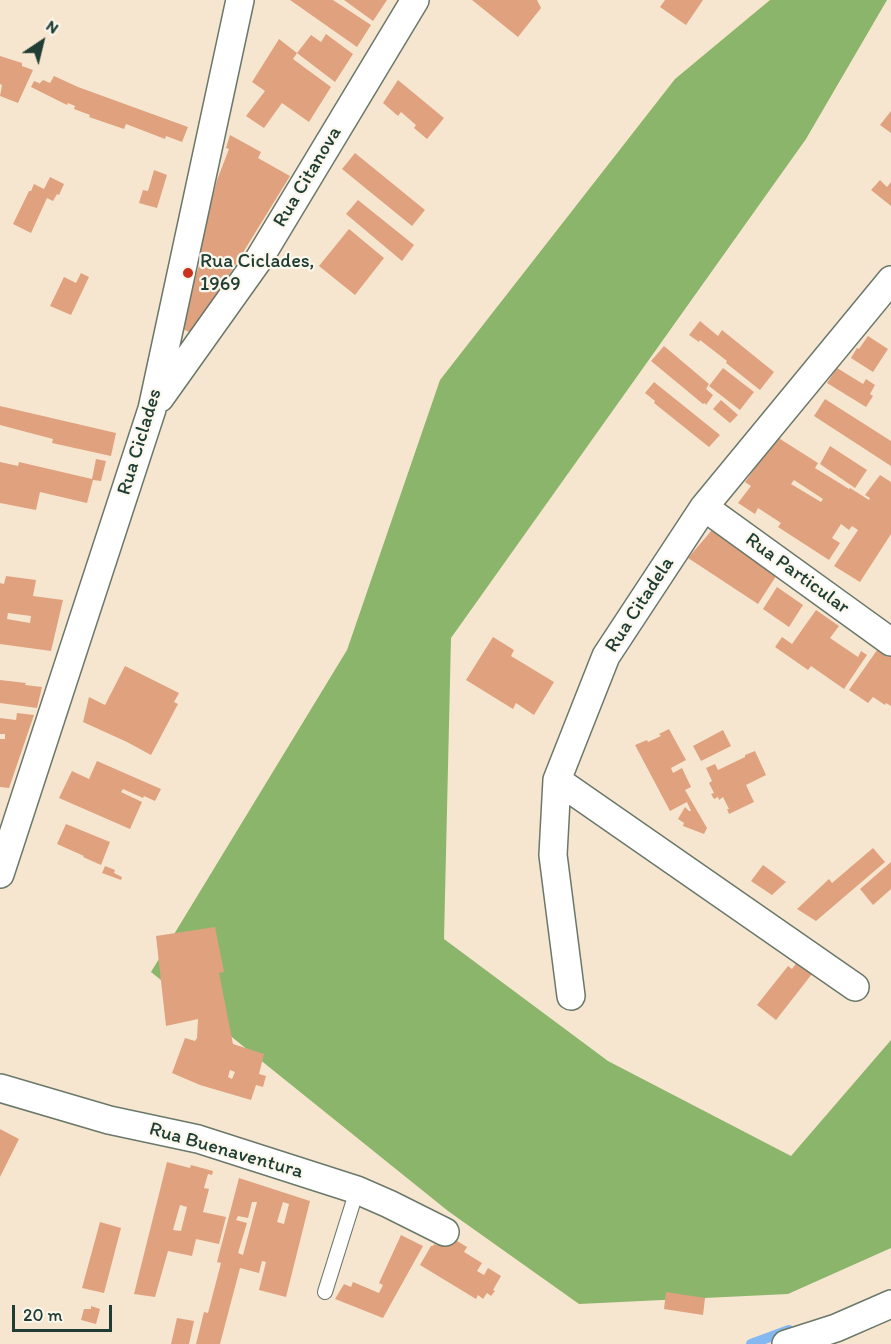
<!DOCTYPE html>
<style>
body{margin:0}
#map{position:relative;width:891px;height:1344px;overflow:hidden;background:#f6e6cf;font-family:Itim,sans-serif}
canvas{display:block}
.north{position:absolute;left:12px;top:12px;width:60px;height:60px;-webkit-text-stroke:4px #fbf7ec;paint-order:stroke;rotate:35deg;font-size:16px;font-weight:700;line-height:24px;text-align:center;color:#1f3d34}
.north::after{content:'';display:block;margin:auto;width:21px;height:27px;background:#1f3d34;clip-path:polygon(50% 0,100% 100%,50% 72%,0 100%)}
.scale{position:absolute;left:12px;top:1305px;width:100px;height:27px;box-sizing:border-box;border:3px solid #1f3d34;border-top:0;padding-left:8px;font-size:18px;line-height:21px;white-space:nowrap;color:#1f3d34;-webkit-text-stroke:4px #fbf7ec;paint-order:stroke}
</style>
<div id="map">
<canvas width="891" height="1344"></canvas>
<div class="north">N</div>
<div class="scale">20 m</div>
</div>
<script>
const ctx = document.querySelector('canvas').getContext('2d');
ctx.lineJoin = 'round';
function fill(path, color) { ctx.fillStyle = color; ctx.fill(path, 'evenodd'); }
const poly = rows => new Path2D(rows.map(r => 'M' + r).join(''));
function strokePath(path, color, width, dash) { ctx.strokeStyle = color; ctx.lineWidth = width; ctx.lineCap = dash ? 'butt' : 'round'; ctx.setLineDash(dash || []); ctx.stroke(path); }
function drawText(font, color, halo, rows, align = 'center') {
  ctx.font = font + ' Itim,sans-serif'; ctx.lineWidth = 4.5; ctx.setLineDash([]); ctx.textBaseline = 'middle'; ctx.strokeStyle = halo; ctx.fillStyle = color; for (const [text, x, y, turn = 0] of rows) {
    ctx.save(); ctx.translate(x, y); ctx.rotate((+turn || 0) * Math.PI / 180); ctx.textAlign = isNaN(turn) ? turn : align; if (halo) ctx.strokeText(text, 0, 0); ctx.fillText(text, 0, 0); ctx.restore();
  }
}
const forest = poly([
 [770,0,887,0,806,139,451,638,444,939,608,1061,791,1156,891,1040,891,1248,788,1294,579,1304,448,1211,151,972,347,650,440,380,675,79]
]);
const stream = poly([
 [751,1344,789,1330]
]);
const building = poly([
 [290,0,333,0,371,25,357,47],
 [344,0,387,0,373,21],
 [472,0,537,0,541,8,518,37],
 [665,0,703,0,686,25,660,7],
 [326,34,353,54,335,82,297,53,311,35,321,42],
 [279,39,297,53,293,59,331,87,309,122,282,103,264,128,246,116,265,91,252,82],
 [0,56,22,63,22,66,33,70,18,103,0,96,2,85,0,84],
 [54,76,78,87,188,127,182,142,166,136,165,139,126,124,124,129,89,117,90,115,74,109,75,106,68,103,67,105,31,87,34,81,39,83,39,84,43,80,50,83],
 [398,80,444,118,427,139,414,128,416,125,401,112,398,116,383,103],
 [891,111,891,133,880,125],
 [230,135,261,152,258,158,290,176,193,334,179,327,203,254,198,252,217,180,229,149,226,148],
 [355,153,425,210,412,226,342,169],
 [154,170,167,175,157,208,139,203,143,190,148,191],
 [50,177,64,184,59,195,57,194,53,201,47,198,31,233,13,224,29,191,31,191,34,184,44,189],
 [880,180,887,187,891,182,891,206,871,190],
 [358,200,414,245,402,261,346,214],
 [349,229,384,258,355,295,319,266],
 [81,273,89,277,71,315,50,306,64,277,76,283],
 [700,321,718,336,722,330,774,372,760,390,726,363,727,361,700,340,699,342,689,335],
 [868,336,888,349,873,372,851,358,857,348,859,349],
 [664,346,709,384,706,389,713,395,706,405,705,403,703,404,651,361],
 [723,368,754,392,740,410,709,386],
 [837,368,863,384,866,379,875,385,870,394,873,396,866,407,827,383],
 [654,382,720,435,709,447,654,403,655,401,645,393],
 [825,399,891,441,891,466,814,416],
 [721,400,738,415,730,423,713,409],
 [0,406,116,433,111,456,52,443,53,439,0,425],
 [777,437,818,463,815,468,849,489,850,488,869,500,870,498,865,495,880,475,891,482,891,534,860,582,834,566,858,530,852,526,849,530,841,524,832,538,840,543,829,560,778,527,781,523,758,508,755,514,738,503,751,486,745,482],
 [794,480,823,499,821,502,791,484],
 [830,446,867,470,855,488,820,464],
 [96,459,106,461,101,481,93,480,87,503,40,492,36,510,0,503,0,462,18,466,19,462,92,479],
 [718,523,782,567,758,604,688,558],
 [6,576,36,580,33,596,63,600,51,651,0,644,0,583,4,584],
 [8,613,31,616,30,623,7,619],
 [777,587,803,605,789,627,763,609],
 [816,610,839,626,830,638,858,657,861,651,867,655,844,689,811,666,808,670,775,647,782,637,792,644],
 [493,637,514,650,511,656,554,682,534,715,516,703,513,709,466,680],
 [880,646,891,654,891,706,886,703,885,705,873,697,868,703,849,690],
 [125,666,179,693,174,702,178,704,151,755,127,742,83,722,89,697,105,705],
 [0,680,26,683,25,685,42,687,37,708,0,703],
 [17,713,34,715,9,788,0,787,0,739,5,739,5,734,0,734,0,718,16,720],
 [669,729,686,760,671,768,673,773,682,768,691,787,685,790,707,828,704,834,683,826,684,823,678,819,685,807,689,811,691,811,687,802,670,811,635,745,647,740,648,742,661,736,659,734],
 [723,730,731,746,701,761,693,746],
 [755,751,766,775,746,785,754,802,729,814,727,809,729,809,723,797,719,800,718,797,714,799,711,794,714,793,709,783,712,781,706,768,715,764,718,770,745,757,745,755],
 [97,761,161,789,155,801,144,796,143,798,123,789,121,792,142,802,130,829,59,798,72,771,89,779],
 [66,824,110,842,101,865,83,857,84,856,57,844],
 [873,848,885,862,816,921,797,909,829,879,832,883],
 [891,862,891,889,873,905,860,889],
 [763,865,786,882,772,895,751,881],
 [105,866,115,870,114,873,122,877,121,880,102,873],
 [215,927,224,972,219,973,233,1044,264,1054,259,1074,266,1076,263,1087,256,1085,251,1100,200,1085,172,1073,185,1038,195,1041,197,1038,198,1019,166,1026,156,936],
 [230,1070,235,1072,232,1079,228,1077],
 [804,953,819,965,776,1020,757,1005,788,966,792,969],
 [0,1129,19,1139,0,1177],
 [167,1162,190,1168,191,1165,213,1171,212,1175,208,1174,204,1188,209,1189,203,1212,226,1217,219,1244,196,1239,192,1256,168,1251,155,1297,134,1294],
 [180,1205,187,1207,181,1231,173,1230],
 [239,1178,310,1201,286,1297,259,1290,266,1262,262,1261,259,1273,240,1268,220,1344,196,1344,204,1312,208,1313,221,1263,217,1262],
 [252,1202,257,1202,243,1255,238,1253,247,1223,236,1220,238,1216,248,1218],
 [283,1202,289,1204,284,1224,277,1222],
 [100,1222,121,1228,104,1293,82,1288],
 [444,1233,467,1247,464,1252,482,1263,477,1271,484,1275,488,1268,501,1276,493,1290,495,1291,491,1296,487,1293,483,1299,478,1295,476,1299,420,1265,431,1246,433,1246,434,1244,436,1245,440,1237],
 [401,1235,423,1246,383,1318,335,1299,344,1284,351,1287,353,1282,379,1293,383,1285,379,1283],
 [666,1292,705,1298,703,1315,664,1309],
 [91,1306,100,1309,96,1324,81,1320,84,1309,91,1309],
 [177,1318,194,1321,189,1344,171,1344]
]);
const lane = poly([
 [325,1292,357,1190]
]);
const street = poly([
 [160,398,259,259,415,0],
 [704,507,891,642],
 [557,780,855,987],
 [0,874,152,409,240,0],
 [571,996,553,855,557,780,606,656,704,507,891,280],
 [0,1088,109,1120,198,1139,357,1190,389,1204,445,1232],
 [786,1344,836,1328,891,1304]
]);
const markers = [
 [188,273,6,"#c8321e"]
];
const streetNames = [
 ["Rua Citanova",308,177,-59],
 ["Rua Ciclades",140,442,-73],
 ["Rua Particular",797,574,36],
 ["Rua Citadela",640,605,-57],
 ["Rua Buenaventura",226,1151,16]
];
const poiNames = [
 ["Rua Ciclades,",200,262],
 ["1969",200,285]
];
fill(forest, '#8cb56c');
strokePath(stream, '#83b8f1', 10);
fill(building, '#e0a17f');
strokePath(lane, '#6a786a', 16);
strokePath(street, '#6a786a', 30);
strokePath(lane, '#fff', 14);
strokePath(street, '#fff', 27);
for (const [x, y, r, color] of markers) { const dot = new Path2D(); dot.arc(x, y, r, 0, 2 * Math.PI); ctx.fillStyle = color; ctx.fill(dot); strokePath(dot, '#fbf7ec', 2); }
drawText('20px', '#1f3d34', '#fbf7ec', streetNames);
drawText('20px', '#1f3d34', '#fbf7ec', poiNames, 'left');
</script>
